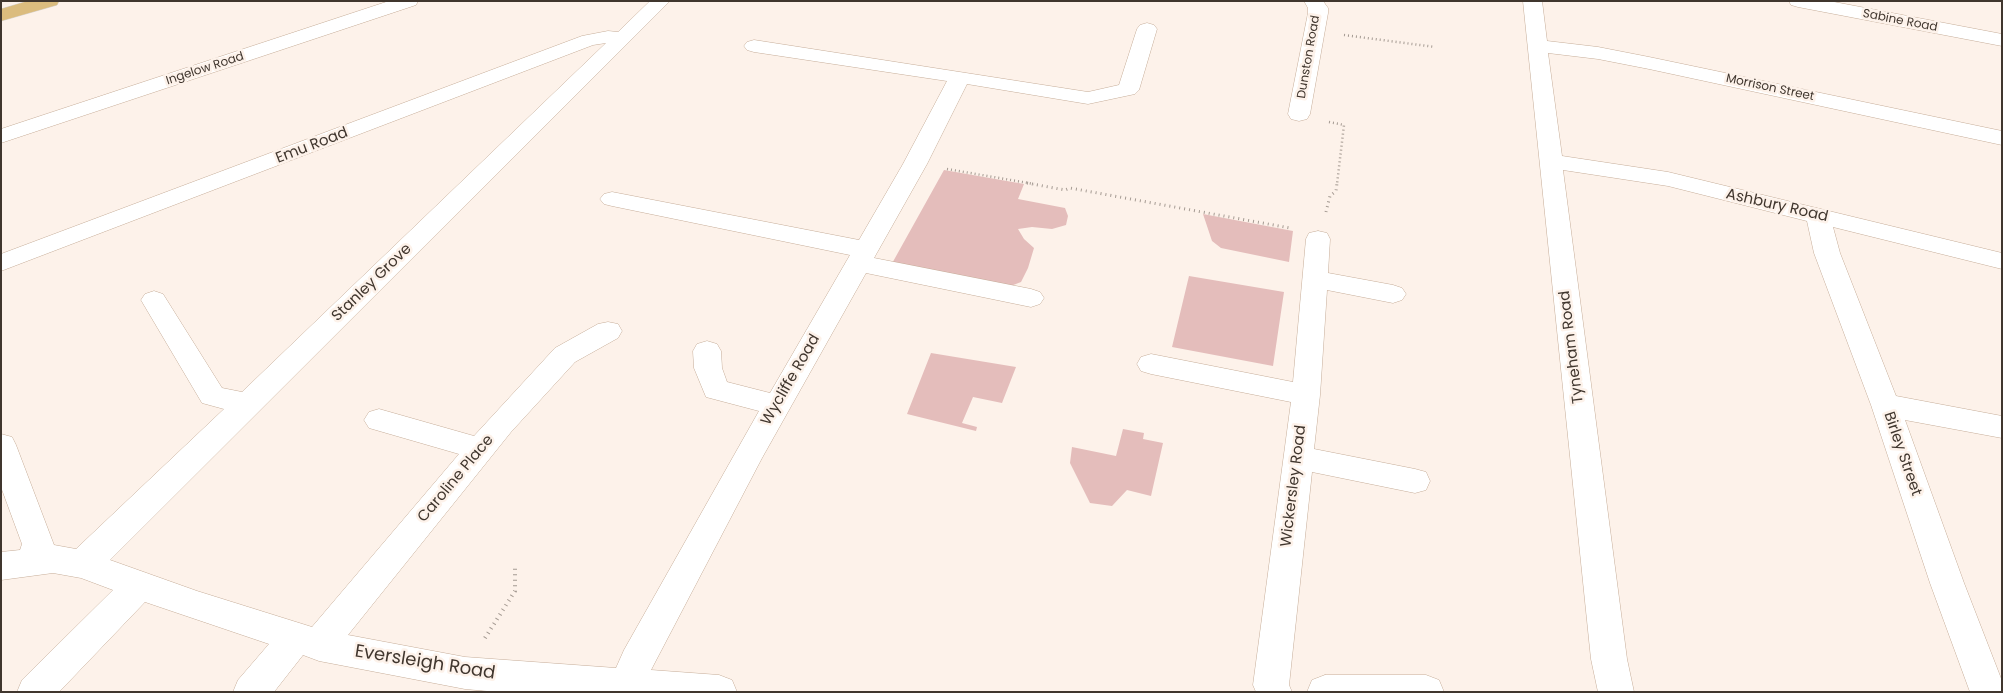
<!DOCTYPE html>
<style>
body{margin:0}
#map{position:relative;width:2003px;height:693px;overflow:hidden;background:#fdf2ea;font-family:Poppins,sans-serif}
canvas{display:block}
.frame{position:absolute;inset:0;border:2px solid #40362e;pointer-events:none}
</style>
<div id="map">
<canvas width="2003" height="693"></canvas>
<div class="frame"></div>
</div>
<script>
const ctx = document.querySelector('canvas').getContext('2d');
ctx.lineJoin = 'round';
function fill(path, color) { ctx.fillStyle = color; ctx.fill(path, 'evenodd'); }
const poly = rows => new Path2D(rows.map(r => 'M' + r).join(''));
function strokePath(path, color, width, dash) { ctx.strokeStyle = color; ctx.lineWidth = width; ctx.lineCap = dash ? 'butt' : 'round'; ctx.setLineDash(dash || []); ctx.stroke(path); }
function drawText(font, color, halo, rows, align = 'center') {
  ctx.font = font + ' Poppins,sans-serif'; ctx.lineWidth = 5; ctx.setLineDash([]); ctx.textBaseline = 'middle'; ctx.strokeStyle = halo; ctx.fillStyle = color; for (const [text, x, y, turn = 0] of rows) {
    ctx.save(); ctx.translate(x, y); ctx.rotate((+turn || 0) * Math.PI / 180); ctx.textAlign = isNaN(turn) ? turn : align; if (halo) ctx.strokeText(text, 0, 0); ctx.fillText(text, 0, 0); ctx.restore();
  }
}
const green = poly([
 [944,170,1024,184,1018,199,1065,208,1068,216,1066,225,1052,229,1032,227,1018,229,1024,239,1034,248,1028,268,1021,282,1003,289,890,267],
 [1203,214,1293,231,1289,262,1221,248,1212,241],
 [1189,276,1284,292,1273,366,1172,347],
 [931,353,1016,367,1002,403,973,397,962,423,977,427,976,431,907,414],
 [1123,429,1144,433,1143,439,1163,443,1151,496,1127,490,1112,506,1090,503,1070,463,1072,447,1116,456]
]);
const pathFar2 = poly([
 [1344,35,1435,47],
 [1329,122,1344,125,1337,184],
 [947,169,1034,184]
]);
const pathFar1 = poly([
 [1027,183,1065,190,1070,188,1290,228],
 [1326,212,1330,196,1336,191,1337,183]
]);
const path = poly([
 [485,638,515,591,515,565]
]);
const minor = poly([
 [389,1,418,1,416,5,1,143,1,129,389,1],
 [650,1,670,1,110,560,197,591,312,627,459,454,369,428,364,420,369,412,379,409,474,436,555,348,598,324,608,322,618,324,622,331,618,338,575,362,511,432,348,635,465,657,616,668,624,650,759,411,706,397,694,368,693,351,697,344,707,341,717,344,721,351,722,368,727,382,770,393,850,255,612,206,604,204,600,199,604,194,612,192,859,240,903,164,947,81,754,52,747,50,744,46,747,42,754,40,1088,92,1119,85,1137,29,1140,25,1147,23,1154,25,1157,29,1139,90,1135,94,1088,104,967,84,927,164,874,258,1031,289,1040,292,1044,298,1040,304,1031,307,866,273,762,458,651,670,719,675,732,680,737,692,498,692,465,689,319,661,303,655,274,692,233,692,238,680,269,644,145,602,59,692,17,692,22,680,113,590,81,578,53,573,1,580,1,552,20,550,22,544,1,487,1,434,12,437,16,445,54,545,76,549,224,409,202,403,141,300,145,294,154,291,163,294,222,388,242,392,606,43,593,45,1,271,1,254,582,36,608,31,618,32,650,1],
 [1304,1,1323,1,1328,8,1328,13,1310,114,1307,119,1299,121,1291,119,1288,114,1308,13,1308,8,1304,1],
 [1523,1,1542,1,1547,41,1598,47,1649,57,2002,131,2002,145,1649,69,1598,59,1548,53,1562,156,1668,172,2002,253,2002,269,1833,227,1840,253,1896,396,2002,416,2002,438,1905,420,1964,583,2002,681,2002,692,1970,692,1930,583,1871,405,1814,253,1807,221,1668,186,1563,170,1627,659,1634,692,1598,692,1591,659,1523,1],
 [1789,1,1829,1,2002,34,2002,46,1798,7,1791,5,1789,1],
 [1318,231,1327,233,1330,239,1328,273,1393,285,1402,288,1406,294,1402,300,1393,303,1327,290,1320,395,1314,449,1415,469,1426,472,1430,481,1426,490,1415,493,1312,472,1289,685,1292,692,1256,692,1253,685,1291,402,1151,374,1141,371,1137,364,1141,357,1151,354,1293,382,1306,239,1309,233,1318,231],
 [1325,675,1426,675,1439,680,1444,692,1307,692,1312,680,1325,675]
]);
const major = poly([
 [28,1,59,1,57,5,1,21,1,9,28,1]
]);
const farStreetnames = [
 ["Sabine Road",1900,21,11],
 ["Dunston Road",1309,57,-80],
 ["Ingelow Road",205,69,-18],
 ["Morrison Street",1770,88,12]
];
const streetNames = [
 ["Emu Road",312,146,-21],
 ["Ashbury Road",1777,206,13],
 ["Stanley Grove",372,283,-44],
 ["Tyneham Road",1572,347,-97],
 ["Wycliffe Road",791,380,-60],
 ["Birley Street",1902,454,71],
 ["Caroline Place",456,479,-50],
 ["Wickersley Road",1294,486,-83]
];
const nearStreetnames = [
 ["Eversleigh Road",425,663,9]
];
fill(green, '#e4bdbb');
strokePath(minor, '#c6ad99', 1);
strokePath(major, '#d5d3d1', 1);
strokePath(pathFar2, '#a49a92', 2.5, [1, 3]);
strokePath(pathFar1, '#a49a92', 3, [1, 4]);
strokePath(path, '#a49a92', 4, [1, 4.5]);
fill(minor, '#fff');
fill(major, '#dbbc7e');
drawText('12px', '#40362e', '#fdf2ea', farStreetnames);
drawText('15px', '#40362e', '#fdf2ea', streetNames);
drawText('18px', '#40362e', '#fdf2ea', nearStreetnames);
</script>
